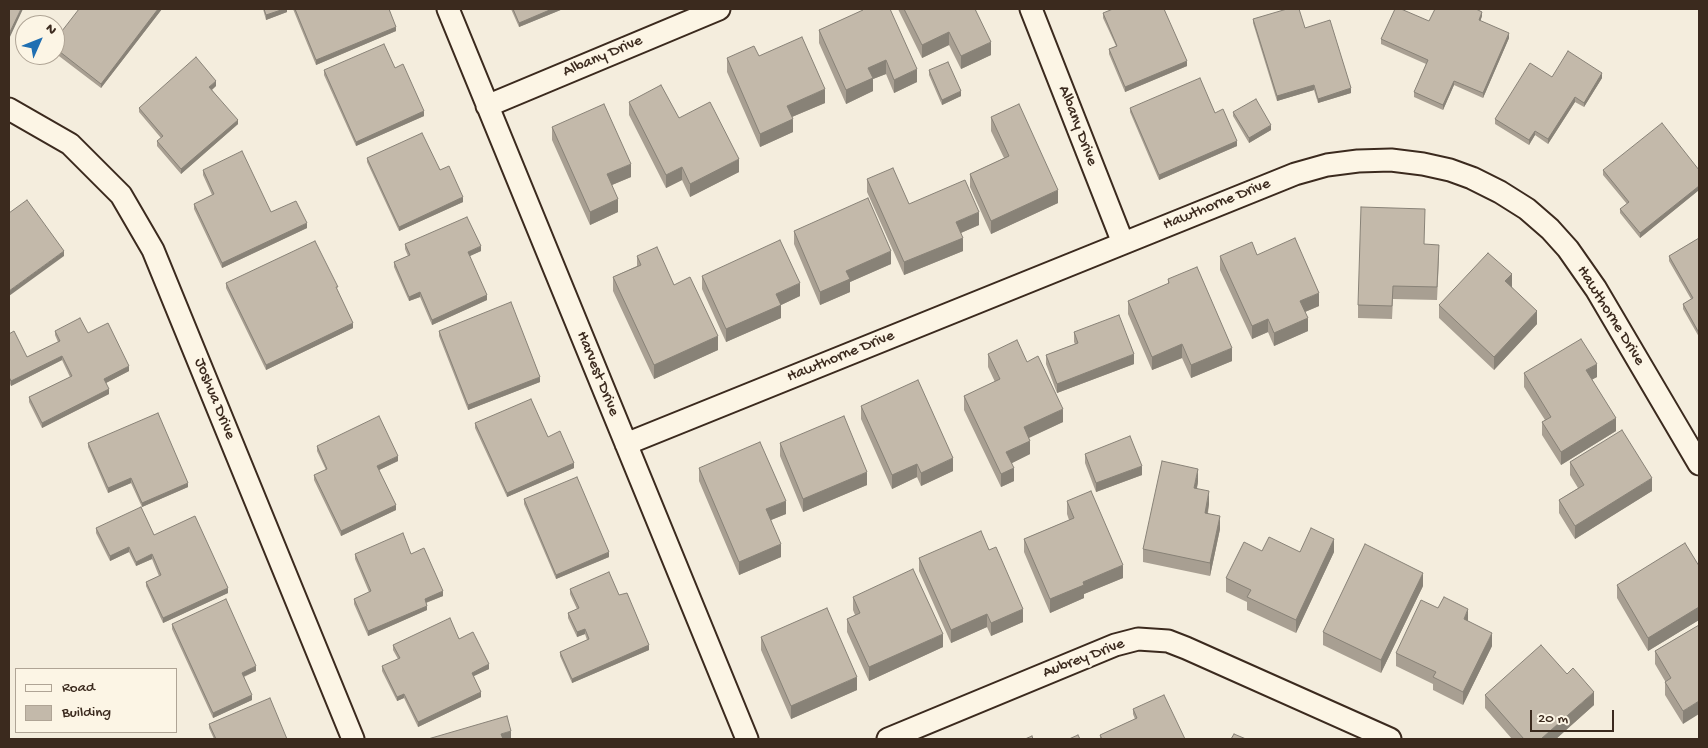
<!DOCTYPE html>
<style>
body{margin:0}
#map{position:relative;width:1708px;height:748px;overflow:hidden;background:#f4eddd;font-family:"Gochi Hand",sans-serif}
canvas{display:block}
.frame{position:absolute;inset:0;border:10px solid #3b2a1e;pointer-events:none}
.legend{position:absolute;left:15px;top:668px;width:162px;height:65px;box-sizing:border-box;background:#fcf5e5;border:1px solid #afa495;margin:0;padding:6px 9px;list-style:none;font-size:15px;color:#3b2a1e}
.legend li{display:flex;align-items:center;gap:10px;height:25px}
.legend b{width:25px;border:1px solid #afa495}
.north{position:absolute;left:15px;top:15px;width:50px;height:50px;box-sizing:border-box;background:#fcf5e5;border:1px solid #afa495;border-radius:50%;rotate:46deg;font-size:14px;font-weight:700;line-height:20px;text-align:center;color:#3b2a1e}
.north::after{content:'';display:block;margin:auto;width:18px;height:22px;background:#1f6fb2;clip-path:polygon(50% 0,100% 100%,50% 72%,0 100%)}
.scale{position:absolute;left:1530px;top:710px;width:84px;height:22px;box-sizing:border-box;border:2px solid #3b2a1e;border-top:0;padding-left:6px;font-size:15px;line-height:18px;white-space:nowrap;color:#3b2a1e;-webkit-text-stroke:4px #fcf5e5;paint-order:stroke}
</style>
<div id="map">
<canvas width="1708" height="748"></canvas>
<div class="frame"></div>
<ul class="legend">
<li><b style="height:6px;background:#fcf5e5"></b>Road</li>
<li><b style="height:14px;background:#c3b9aa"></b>Building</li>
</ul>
<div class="north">N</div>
<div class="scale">20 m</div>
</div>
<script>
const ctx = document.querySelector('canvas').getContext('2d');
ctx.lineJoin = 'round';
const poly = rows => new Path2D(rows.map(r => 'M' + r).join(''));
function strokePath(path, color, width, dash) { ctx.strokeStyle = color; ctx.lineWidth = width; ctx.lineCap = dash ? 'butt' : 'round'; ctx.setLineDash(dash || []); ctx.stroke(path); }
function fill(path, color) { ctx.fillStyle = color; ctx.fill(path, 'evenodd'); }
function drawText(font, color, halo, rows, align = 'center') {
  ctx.font = font + ' "Gochi Hand",sans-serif'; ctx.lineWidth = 5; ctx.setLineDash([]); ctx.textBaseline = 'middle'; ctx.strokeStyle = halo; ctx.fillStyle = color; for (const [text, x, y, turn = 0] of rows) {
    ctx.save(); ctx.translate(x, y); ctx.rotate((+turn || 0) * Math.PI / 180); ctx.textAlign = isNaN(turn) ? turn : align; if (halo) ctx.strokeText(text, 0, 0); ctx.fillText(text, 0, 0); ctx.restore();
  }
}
const minor = poly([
 [448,9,747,739],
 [1031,9,1123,243],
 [487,106,719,9],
 [9,109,70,144,121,195,153,250,353,739],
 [626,444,1295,174,1327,165,1358,161,1391,160,1423,164,1450,170,1472,178,1500,192,1527,209,1550,229,1568,249,1596,289,1699,464],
 [888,739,1115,645,1138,639,1168,641,1186,648,1390,739]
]);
const wall = poly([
 [162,9,101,88,55,53,55,40],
 [263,9,287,9,287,12,266,20],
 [293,9,389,9,396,31,316,65],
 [511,9,563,9,519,27],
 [862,9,917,82,894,93,886,74,873,79,873,91,846,104,819,43,819,30,862,11],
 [898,9,975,9,991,55,961,69,949,45,922,58],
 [1103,13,1187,66,1125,92,1109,54,1109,49,1116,46,1103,18],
 [1482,16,1480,21,1509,38,1483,98,1454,85,1443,110,1414,97,1414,92,1426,64,1381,44,1381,39,1429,21],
 [1253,19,1305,28,1351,93,1318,103,1314,90,1277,101,1253,23],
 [727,58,825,103,792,117,793,132,760,147,727,72],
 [395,68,424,116,356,146,324,75,324,70],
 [929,70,961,96,942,105,929,75],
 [1552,77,1602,78,1584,107,1575,102,1548,144,1535,135,1529,145,1495,124,1495,119],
 [216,86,212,90,238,124,181,174,157,146,157,141,161,138,139,112,139,108],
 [629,102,679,118,739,172,690,197,682,180,666,188,629,115],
 [1130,108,1215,113,1237,146,1159,180,1130,112],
 [1233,112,1271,130,1249,143,1233,116],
 [991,117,1058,203,991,234,970,187,970,174,1004,158,991,131],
 [552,127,631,177,612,185,618,212,590,225,552,140],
 [367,158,440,170,463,202,399,231,367,162],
 [203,170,271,212,307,228,222,268,194,209,194,204,212,195,203,175],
 [1603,170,1699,170,1699,190,1640,238,1620,213,1620,209,1627,204,1603,175],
 [867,179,909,204,979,225,961,233,963,251,904,275,867,192],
 [794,231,891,264,850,282,850,292,820,305,794,244],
 [1699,238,1699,337,1683,309,1683,304,1691,299,1669,261,1669,256],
 [405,244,481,251,469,256,487,300,432,325,420,297,409,301,394,267,394,262,408,256,405,249],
 [1425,244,1439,258,1437,300,1393,299,1392,319,1358,318,1358,305],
 [1257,255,1319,306,1305,312,1308,331,1274,346,1268,332,1252,339,1220,270,1220,256],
 [637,256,674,285,718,350,654,379,613,291,613,277,637,266],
 [702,276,800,296,781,305,781,318,726,342,702,289],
 [1168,279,1232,361,1191,378,1182,358,1152,370,1128,314,1128,301,1168,284],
 [226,283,338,291,353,328,266,370,226,288],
 [1512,287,1537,324,1494,370,1439,318,1439,305],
 [55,331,88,333,129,371,106,383,109,394,42,428,29,402,29,397,70,377,62,360,11,386,9,382,9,334,27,357,58,342,55,335],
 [439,331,540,382,468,410,439,336],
 [1074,332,1134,364,1057,393,1046,364,1046,355,1075,344,1074,342],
 [988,354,1027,362,1063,422,1029,438,1030,454,1012,463,1014,481,1001,487,964,410,964,396,995,382,988,367],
 [1524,373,1597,377,1592,379,1616,431,1561,465,1542,435,1542,422,1545,420,1524,387],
 [861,406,953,471,921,486,917,477,892,489,861,419],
 [475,423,548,437,574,468,507,497,475,428],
 [88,443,188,487,142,507,131,483,108,493,88,447],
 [780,443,867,485,803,512,780,456],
 [317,446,398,461,379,470,396,510,341,536,314,480,314,475,326,470,317,451],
 [1085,454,1142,475,1096,492,1085,463],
 [1570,462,1652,491,1575,539,1559,513,1559,500,1578,488,1570,475],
 [699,468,786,514,771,520,781,557,739,575,699,481],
 [1198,482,1197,488,1209,504,1208,513,1220,529,1210,576,1143,562,1143,549],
 [524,499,609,557,556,579,524,504],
 [1067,501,1123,578,1084,594,1084,598,1050,613,1024,552,1024,539,1069,520,1067,514],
 [96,528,154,535,228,593,163,623,146,586,146,582,159,576,152,559,136,566,129,552,110,561,96,533],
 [989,550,1023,622,991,636,987,627,951,643,919,571,919,558],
 [1262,551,1334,552,1296,633,1247,610,1247,602,1226,592,1226,578],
 [355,554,411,554,443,596,426,603,427,610,368,636,354,604,354,599,369,592,355,559],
 [1699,566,1699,620,1648,651,1617,598,1617,585],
 [1423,586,1381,673,1323,645,1323,632],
 [570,589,619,595,649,650,572,683,560,656,560,652,587,640,585,634,577,637,568,618,568,613,577,609,570,594],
 [853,597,943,647,869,681,847,632,847,619,855,615,853,610],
 [1438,608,1468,621,1492,646,1463,705,1433,690,1433,684,1396,666,1396,653],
 [172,624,256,671,244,677,252,700,213,718,172,629],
 [1699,625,1683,724,1665,695,1665,681,1655,664,1655,651],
 [761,637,857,690,791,719,761,650],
 [459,639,489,669,473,676,481,697,418,727,404,698,397,701,382,671,382,666,398,659,393,650,393,645],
 [1485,695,1594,705,1556,739,1512,739,1485,708],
 [1133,709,1185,739,1100,739,1100,735,1135,719,1133,714],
 [209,724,287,739,214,739,209,728]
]);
const shadedWall = poly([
 [21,9,23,9,9,39,9,34],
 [158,9,162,9,101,88,101,84],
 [284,9,287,9,287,12,266,20,266,15],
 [552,9,563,9,519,27,519,23],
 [1482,12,1482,16,1479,25,1479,20],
 [396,27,396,31,316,65,316,60],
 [949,32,949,45,922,58,922,45],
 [1509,33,1509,38,1483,98,1483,93],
 [991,42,991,55,961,69,961,56],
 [886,60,886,74,873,79,873,91,846,104,846,90,868,68],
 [1187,61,1187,66,1125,92,1125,87],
 [917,69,917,82,894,93,894,80],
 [1602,73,1602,78,1584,107,1584,103],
 [216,81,216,86,209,92,209,87],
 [1454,81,1454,85,1443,110,1443,105],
 [1314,85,1314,90,1277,101,1277,96],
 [1351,88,1351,93,1318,103,1318,99],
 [825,89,825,103,787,119,787,106],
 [961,91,961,96,942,105,942,100],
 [1575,97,1575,102,1548,144,1548,139],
 [424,111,424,116,356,146,356,142],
 [793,119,793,132,760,147,760,134],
 [238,120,238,124,181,174,181,169],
 [1271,125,1271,130,1249,143,1249,138],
 [1535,131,1535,135,1529,145,1529,140],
 [1237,141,1237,146,1159,180,1159,175],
 [739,159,739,172,690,197,690,184],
 [631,164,631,177,607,187,607,174],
 [682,167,682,180,666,188,666,175],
 [1699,186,1699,190,1640,238,1640,233],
 [1058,190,1058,203,991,234,991,221],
 [463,197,463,202,399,231,399,227],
 [618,199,618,212,590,225,590,212],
 [979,212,979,225,956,235,956,222],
 [307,223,307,228,222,268,222,263],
 [963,238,963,251,904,275,904,262],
 [481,246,481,251,468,257,468,252],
 [64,251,64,256,9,296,9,291],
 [891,251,891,264,850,282,850,292,820,305,820,292,846,271],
 [1512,274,1512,288,1505,281],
 [800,283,800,296,781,305,781,318,726,342,726,329,776,294],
 [420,292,420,297,409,301,409,297],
 [1319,293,1319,306,1300,314,1300,301],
 [487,295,487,300,432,325,432,320],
 [1537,311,1537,324,1494,370,1494,357],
 [1308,318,1308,331,1274,346,1274,333],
 [1268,319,1268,332,1252,339,1252,326],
 [353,323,353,328,266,370,266,365],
 [718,336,718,350,654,379,654,365],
 [1182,344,1182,358,1152,370,1152,357],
 [1232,348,1232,361,1191,378,1191,365],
 [1134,354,1134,364,1057,393,1057,384],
 [62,356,62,360,11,386,11,381],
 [1597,364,1597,377,1586,383,1586,370],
 [129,366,129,371,104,384,104,379],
 [540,377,540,382,468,410,468,405],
 [109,389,109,394,42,428,42,423],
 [1063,409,1063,422,1024,440,1024,427],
 [1616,418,1616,431,1561,465,1561,452],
 [1030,441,1030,454,1006,466,1006,452],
 [398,456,398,461,377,471,377,466],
 [953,458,953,471,921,486,921,473],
 [574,463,574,468,507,497,507,493],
 [917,464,917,477,892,489,892,475],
 [1142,466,1142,475,1096,492,1096,483],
 [1014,468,1014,481,1001,487,1001,474],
 [1198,469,1198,482,1194,501,1194,488],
 [867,472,867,485,803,512,803,499],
 [131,478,131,483,108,493,108,488],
 [1652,478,1652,491,1575,539,1575,526],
 [188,483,188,487,142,507,142,503],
 [1209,491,1209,504,1205,526,1205,513],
 [786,501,786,514,766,522,766,509],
 [396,505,396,510,341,536,341,531],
 [1220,516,1220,529,1210,576,1210,563],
 [1334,539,1334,552,1296,633,1296,620],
 [781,544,781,557,739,575,739,562],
 [129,547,129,552,110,561,110,556],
 [609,552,609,557,556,579,556,575],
 [152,554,152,559,136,566,136,562],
 [1123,565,1123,578,1084,594,1084,598,1050,613,1050,599,1083,582],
 [1423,573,1423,586,1381,673,1381,660],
 [228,588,228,593,163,623,163,618],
 [443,591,443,596,425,603,425,599],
 [427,606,427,610,368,636,368,631],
 [1699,607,1699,620,1648,651,1648,638],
 [1023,609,1023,622,991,636,991,623],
 [1468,609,1468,623,1464,619],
 [987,614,987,627,951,643,951,630],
 [585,629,585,634,577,637,577,632],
 [1492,633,1492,646,1463,705,1463,692],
 [943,634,943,647,869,681,869,667],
 [649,645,649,650,572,683,572,679],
 [489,664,489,669,472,677,472,673],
 [256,666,256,671,242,677,242,673],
 [857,677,857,690,791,719,791,706],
 [481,692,481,697,418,727,418,722],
 [1594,692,1594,705,1556,739,1541,739],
 [404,694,404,698,397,701,397,697],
 [252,695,252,700,213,718,213,713],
 [1699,701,1699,714,1683,724,1683,711],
 [511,731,511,739,501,739,501,734]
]);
const building = poly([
 [9,9,21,9,9,34,9,9],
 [79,9,158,9,101,84,55,48,55,40,79,9],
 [264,9,284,9,266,15,264,9],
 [295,9,389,9,396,27,316,60,295,9],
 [513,9,552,9,519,23,513,9],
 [862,9,890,9,917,69,894,80,886,60,868,68,873,78,846,90,819,30,863,10,862,9],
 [904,9,975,9,991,42,961,56,949,32,922,45,904,9],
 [1113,9,1164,9,1187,61,1125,87,1109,49,1117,46,1103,13,1113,9],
 [1287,9,1299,9,1305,28,1330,20,1351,88,1318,99,1314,85,1277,96,1253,19,1287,9],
 [1395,9,1401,9,1429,21,1435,9,1476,9,1482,12,1479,20,1509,33,1483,93,1454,81,1443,105,1414,92,1428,60,1381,39,1395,9],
 [802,37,825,89,787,106,793,119,760,134,727,58,754,46,759,56,802,37],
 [384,44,395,68,403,64,424,111,356,142,324,70,384,44],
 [1568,51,1602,73,1584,103,1575,97,1548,139,1535,131,1529,140,1495,119,1530,63,1552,77,1568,51],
 [196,57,216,81,209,87,238,120,181,169,157,141,163,136,139,108,196,57],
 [948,62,961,91,942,100,929,70,948,62],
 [1200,78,1215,113,1223,109,1237,141,1159,175,1130,108,1200,78],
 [661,85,679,118,710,102,739,159,690,184,682,167,666,175,629,102,661,85],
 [1256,99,1271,125,1249,138,1233,112,1256,99],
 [604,104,631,164,607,174,618,199,590,212,552,127,604,104],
 [1019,104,1058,190,991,221,970,174,1009,156,991,117,1019,104],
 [1662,123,1699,170,1699,186,1640,233,1620,209,1629,202,1603,170,1662,123],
 [422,133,440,170,449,166,463,197,399,227,367,158,422,133],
 [242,151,271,212,296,201,307,223,222,263,194,204,214,194,203,170,242,151],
 [893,168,909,204,965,180,979,212,956,222,963,238,904,262,867,179,893,168],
 [868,198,891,251,846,271,850,279,820,292,794,231,868,198],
 [27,200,64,251,9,291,9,213,27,200],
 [1361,207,1425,209,1424,244,1439,245,1437,287,1393,286,1392,306,1358,305,1361,207],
 [467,217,481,246,468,252,487,295,432,320,420,292,409,297,394,262,410,255,405,244,467,217],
 [1295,238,1319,293,1300,301,1308,318,1274,333,1268,319,1252,326,1220,256,1252,242,1257,255,1295,238],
 [1699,238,1699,333,1683,304,1693,298,1669,256,1699,238],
 [780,240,800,283,776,294,781,305,726,329,702,276,780,240],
 [315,241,338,287,336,287,353,323,266,365,226,283,315,241],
 [657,247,674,285,690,277,718,336,654,365,613,277,641,265,637,256,657,247],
 [1488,253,1512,274,1505,281,1537,311,1494,357,1439,305,1488,253],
 [1197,267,1232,348,1191,365,1182,344,1152,357,1128,301,1169,283,1168,279,1197,267],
 [511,302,540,377,468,405,439,331,511,302],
 [1119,315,1134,354,1057,384,1046,355,1078,343,1074,332,1119,315],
 [80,318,88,333,108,323,129,366,104,379,109,389,42,423,29,397,72,376,62,356,11,381,9,377,9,334,14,331,27,357,60,341,55,331,80,318],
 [1581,339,1597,364,1586,370,1616,418,1561,452,1542,422,1551,417,1524,373,1581,339],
 [1017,340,1027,362,1038,356,1063,409,1024,427,1030,441,1006,452,1014,468,1001,474,964,396,1000,379,988,354,1017,340],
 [918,380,953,458,921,473,917,464,892,475,861,406,918,380],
 [531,399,548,437,560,431,574,463,507,493,475,423,531,399],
 [158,413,188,483,142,503,131,478,108,488,88,443,158,413],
 [379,416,398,456,377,466,396,505,341,531,314,475,327,469,317,446,379,416],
 [844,416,867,472,803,499,780,443,844,416],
 [1622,430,1652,478,1575,526,1559,500,1584,485,1570,462,1622,430],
 [1130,436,1142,466,1096,483,1085,454,1130,436],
 [760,442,786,501,766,509,781,544,739,562,699,468,760,442],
 [1162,461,1198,469,1194,488,1209,491,1205,513,1220,516,1210,563,1143,549,1162,461],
 [577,477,609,552,556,575,524,499,577,477],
 [1091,491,1123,565,1083,582,1084,585,1050,599,1024,539,1074,518,1067,501,1091,491],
 [141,507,154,535,195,516,228,588,163,618,146,582,161,575,152,554,136,562,129,547,110,556,96,528,141,507],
 [1311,528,1334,539,1296,620,1247,597,1251,590,1226,578,1244,542,1262,551,1269,537,1300,552,1311,528],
 [981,531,989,550,996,547,1023,609,991,623,987,614,951,630,919,558,981,531],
 [403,533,411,554,424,548,443,591,425,599,427,606,368,631,354,599,371,591,355,554,403,533],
 [1685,543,1699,566,1699,607,1648,638,1617,585,1685,543],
 [1365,544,1423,573,1381,660,1323,632,1365,544],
 [913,569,943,634,869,667,847,619,860,613,853,597,913,569],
 [609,572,619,595,627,593,649,645,572,679,560,652,589,639,585,629,577,632,568,613,579,608,570,589,609,572],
 [1444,597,1468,609,1464,619,1492,633,1463,692,1433,677,1436,672,1396,653,1421,600,1438,608,1444,597],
 [226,599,256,666,242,673,252,695,213,713,172,624,226,599],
 [827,608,857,677,791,706,761,637,827,608],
 [450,618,459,639,473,632,489,664,472,673,481,692,418,722,404,694,397,697,382,666,400,658,393,645,450,618],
 [1699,625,1699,701,1683,711,1665,682,1671,678,1655,651,1699,625],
 [1541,645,1567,674,1573,668,1594,692,1541,739,1524,739,1485,695,1541,645],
 [1164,695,1185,739,1102,739,1100,735,1137,718,1133,709,1164,695],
 [270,698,287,739,216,739,209,724,270,698],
 [507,716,511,731,501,734,503,739,428,739,507,716],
 [1234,734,1246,739,1231,739,1234,734],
 [1078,735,1080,739,1069,739,1078,735],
 [1032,736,1033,739,1025,739,1032,736]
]);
const streetNames = [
 ["Albany Drive",603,57,-23],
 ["Albany Drive",1077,126,69],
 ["Hawthorne Drive",1217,205,-22],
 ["Hawthorne Drive",1610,316,58],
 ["Hawthorne Drive",841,357,-22],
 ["Harvest Drive",597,374,68],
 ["Joshua Drive",214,399,68],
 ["Aubrey Drive",1084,659,-21]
];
strokePath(minor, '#3b2a1e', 25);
strokePath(minor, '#fcf5e5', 21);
fill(wall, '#a89f92');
fill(shadedWall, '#888277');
fill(building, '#c3b9aa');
strokePath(building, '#888277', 1);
drawText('16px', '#3b2a1e', '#fcf5e5', streetNames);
</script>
